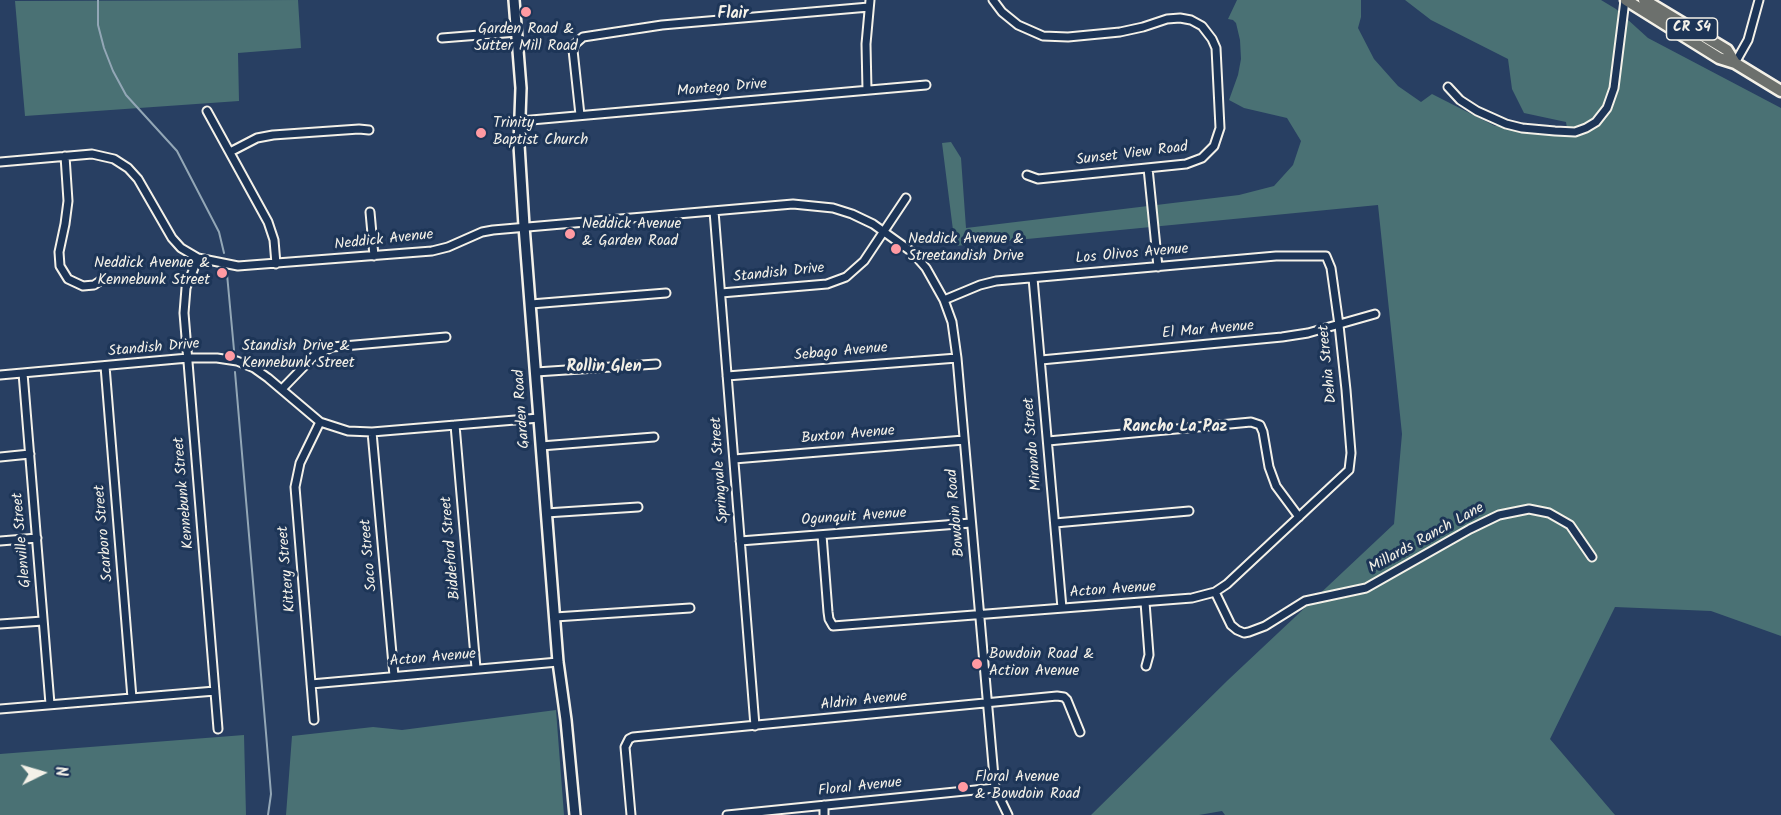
<!DOCTYPE html>
<style>
body{margin:0}
#map{position:relative;width:1781px;height:815px;overflow:hidden;background:#283f62;font-family:Kalam,sans-serif}
canvas{display:block}
.north{position:absolute;left:12px;top:743px;width:60px;height:60px;-webkit-text-stroke:4px #1d3557;paint-order:stroke;rotate:85deg;font-size:16px;font-weight:700;line-height:24px;text-align:center;color:#f4f1e8}
.north::after{content:'';display:block;margin:auto;width:21px;height:27px;background:#f4f1e8;clip-path:polygon(50% 0,100% 100%,50% 72%,0 100%)}
</style>
<div id="map">
<canvas width="1781" height="815"></canvas>
<div class="north">N</div>
</div>
<script>
const ctx = document.querySelector('canvas').getContext('2d');
ctx.lineJoin = 'round';
function fill(path, color) { ctx.fillStyle = color; ctx.fill(path, 'evenodd'); }
const poly = rows => new Path2D(rows.map(r => 'M' + r).join(''));
function strokePath(path, color, width, dash) { ctx.strokeStyle = color; ctx.lineWidth = width; ctx.lineCap = dash ? 'butt' : 'round'; ctx.setLineDash(dash || []); ctx.stroke(path); }
function drawText(font, color, halo, rows, align = 'center') {
  ctx.font = font + ' Kalam,sans-serif'; ctx.lineWidth = 6; ctx.setLineDash([]); ctx.textBaseline = 'middle'; ctx.strokeStyle = halo; ctx.fillStyle = color; for (const [text, x, y, turn = 0] of rows) {
    ctx.save(); ctx.translate(x, y); ctx.rotate((+turn || 0) * Math.PI / 180); ctx.textAlign = isNaN(turn) ? turn : align; if (halo) ctx.strokeText(text, 0, 0); ctx.fillText(text, 0, 0); ctx.restore();
  }
}
const green = poly([
 [298,0,301,48,238,53,239,101,25,116,15,1],
 [1237,0,1361,0,1361,17,1358,28,1374,59,1398,86,1421,102,1432,94,1495,126,1513,126,1536,133,1568,135,1566,122,1524,113,1512,89,1508,59,1431,20,1405,0,1601,0,1616,9,1648,38,1781,108,1781,636,1711,611,1615,607,1550,739,1615,815,1225,815,1222,811,1199,815,1091,815,1228,680,1394,524,1402,434,1378,205,955,246,942,143,951,142,961,158,966,228,1239,195,1274,186,1293,165,1301,141,1287,118,1244,108,1229,100,1238,75,1241,59,1240,40,1236,23,1233,20,1228,19],
 [556,710,564,815,286,815,292,736,373,727,402,730],
 [244,735,246,815,0,815,0,754]
]);
const stream = poly([
 [98,0,98,25,104,48,113,71,126,95,177,151,219,232,224,253],
 [227,274,234,350],
 [235,372,266,733,271,794,268,815]
]);
const minor = poly([
 [993,0,1002,12,1018,25,1043,36,1068,37,1120,32,1143,27,1167,19,1180,18,1191,20,1202,26,1212,39,1216,48,1220,128,1214,146,1202,158,1186,164,1038,179,1027,175],
 [442,38,517,32],
 [1735,63,1748,40,1759,0],
 [1448,87,1460,100,1477,111,1506,124,1522,128,1555,131,1575,132,1586,128,1596,122,1607,108,1614,88,1625,0],
 [867,90,866,44,870,0],
 [207,111,268,222,274,240,276,264],
 [580,115,573,50,575,44,583,37,662,25,869,7],
 [520,121,926,85],
 [230,152,257,138,273,135,359,129,369,130],
 [65,156,68,201,65,224,59,252,60,266,68,279,83,286,94,285,103,279],
 [0,162,92,154,114,159,128,168,138,179,172,238,181,248,198,258,238,266,432,251,448,247,482,232,493,230,793,204,833,208,852,214,873,224,912,252,926,268,944,300,952,322,957,358,995,788,1008,815],
 [1148,168,1158,267],
 [714,211,755,726],
 [370,212,374,256],
 [198,258,186,288,184,313,218,729],
 [1033,278,1062,608],
 [721,293,827,284,846,277,864,261,906,198],
 [531,304,666,293],
 [1041,360,1282,337,1308,333,1375,314],
 [105,366,132,698],
 [536,372,656,364],
 [23,373,50,704],
 [0,375,188,358,217,358,237,361,254,368,268,378,320,422,348,431,372,432,539,418],
 [727,376,957,358],
 [282,389,314,356,332,347,446,337],
 [455,425,476,668],
 [372,432,394,676],
 [1048,441,1251,422,1260,425,1263,432,1269,467,1276,486,1299,517],
 [541,446,654,437],
 [0,457,30,454],
 [734,459,964,440],
 [546,513,638,507],
 [1055,523,1189,511],
 [822,535,828,612,829,619,833,626,1192,598,1215,592,1227,584,1349,470,1351,453,1346,390,1339,325,1331,268,1326,256,1276,256,996,281,980,285,944,300],
 [0,541,37,538],
 [740,541,971,523],
 [1215,592,1231,625,1237,630,1244,633,1249,632,1265,626,1305,601,1366,588,1470,529,1499,515,1529,509,1549,513,1570,525,1592,557],
 [1145,602,1149,655,1146,666],
 [555,617,690,608],
 [0,624,43,621],
 [311,684,558,662],
 [0,709,215,691],
 [314,720,295,487,300,463,320,422],
 [824,805,824,815],
 [631,815,625,747,629,739,633,737,1057,696,1064,697,1067,700,1080,732],
 [727,815,995,788]
]);
const tertiary = poly([
 [514,0,521,88,519,145,524,226,558,662,566,720,575,815]
]);
const primary = poly([
 [1626,0,1719,58,1735,63,1781,91],
 [1644,0,1727,50,1735,63]
]);
const markers = [
 [526,12,6,"#ff9aa2"],
 [481,133,6,"#ff9aa2"],
 [570,234,6,"#ff9aa2"],
 [896,249,6,"#ff9aa2"],
 [222,273,6,"#ff9aa2"],
 [230,356,6,"#ff9aa2"],
 [977,664,6,"#ff9aa2"],
 [963,787,6,"#ff9aa2"]
];
const shields = [
 [1692,29,51]
];
const shieldNames = [
 ["CR S4",1692,29]
];
const poiNames = [
 ["Garden Road &",526,30,"center"],
 ["Sutter Mill Road",526,47,"center"],
 ["Trinity",493,124],
 ["Baptist Church",493,141],
 ["Neddick Avenue",582,225],
 ["& Garden Road",582,242],
 ["Neddick Avenue &",908,240],
 ["Streetandish Drive",908,257],
 ["Neddick Avenue &",210,264,"right"],
 ["Kennebunk Street",210,281,"right"],
 ["Standish Drive &",242,347],
 ["Kennebunk Street",242,364],
 ["Bowdoin Road &",989,655],
 ["Action Avenue",989,672],
 ["Floral Avenue",975,778],
 ["& Bowdoin Road",975,795]
];
const streetNames = [
 ["Montego Drive",722,89,-5],
 ["Sunset View Road",1132,155,-7],
 ["Neddick Avenue",384,241,-6],
 ["Los Olivos Avenue",1132,255,-5],
 ["Standish Drive",779,274,-6],
 ["El Mar Avenue",1208,331,-5],
 ["Standish Drive",154,349,-5],
 ["Sebago Avenue",841,353,-5],
 ["Dehia Street",1329,364,-96],
 ["Garden Road",523,409,-94],
 ["Buxton Avenue",848,436,-5],
 ["Mirando Street",1034,444,-95],
 ["Springvale Street",721,470,-94],
 ["Kennebunk Street",185,493,-95],
 ["Bowdoin Road",957,513,-95],
 ["Ogunquit Avenue",854,518,-4],
 ["Scarboro Street",105,533,-95],
 ["Millards Ranch Lane",1427,539,-29],
 ["Glenville Street",23,540,-95],
 ["Biddeford Street",452,548,-95],
 ["Saco Street",370,555,-95],
 ["Kittery Street",288,569,-95],
 ["Acton Avenue",1113,591,-4],
 ["Acton Avenue",433,659,-5],
 ["Aldrin Avenue",864,702,-6],
 ["Floral Avenue",860,788,-6]
];
const neighbourhoodNames = [
 ["Flair",733,15],
 ["Rollin Glen",604,368],
 ["Rancho La Paz",1175,428]
];
fill(green, '#4a7174');
strokePath(stream, '#93a7b6', 2);
strokePath(minor, '#f4f1e8', 11);
strokePath(tertiary, '#f4f1e8', 14);
strokePath(primary, '#f4f1e8', 15);
strokePath(minor, '#1d3557', 7);
strokePath(tertiary, '#1d3557', 9);
strokePath(primary, '#6c706d', 10);
for (const [x, y, r, color] of markers) { const dot = new Path2D(); dot.arc(x, y, r, 0, 2 * Math.PI); ctx.fillStyle = color; ctx.fill(dot); strokePath(dot, '#1d3557', 2); }
for (const [x, y, w] of shields) { const box = new Path2D(); box.roundRect(x - w / 2, y - 11, w, 22, 4.5); ctx.fillStyle = '#1d3557'; ctx.fill(box); strokePath(box, '#f4f1e8', 1.5); }
drawText('bold 14px', '#f4f1e8', null, shieldNames);
drawText('15px', '#f4f1e8', '#1d3557', poiNames, 'left');
drawText('15px', '#f4f1e8', '#1d3557', streetNames);
drawText('bold 16px', '#f4f1e8', '#1d3557', neighbourhoodNames);
</script>
